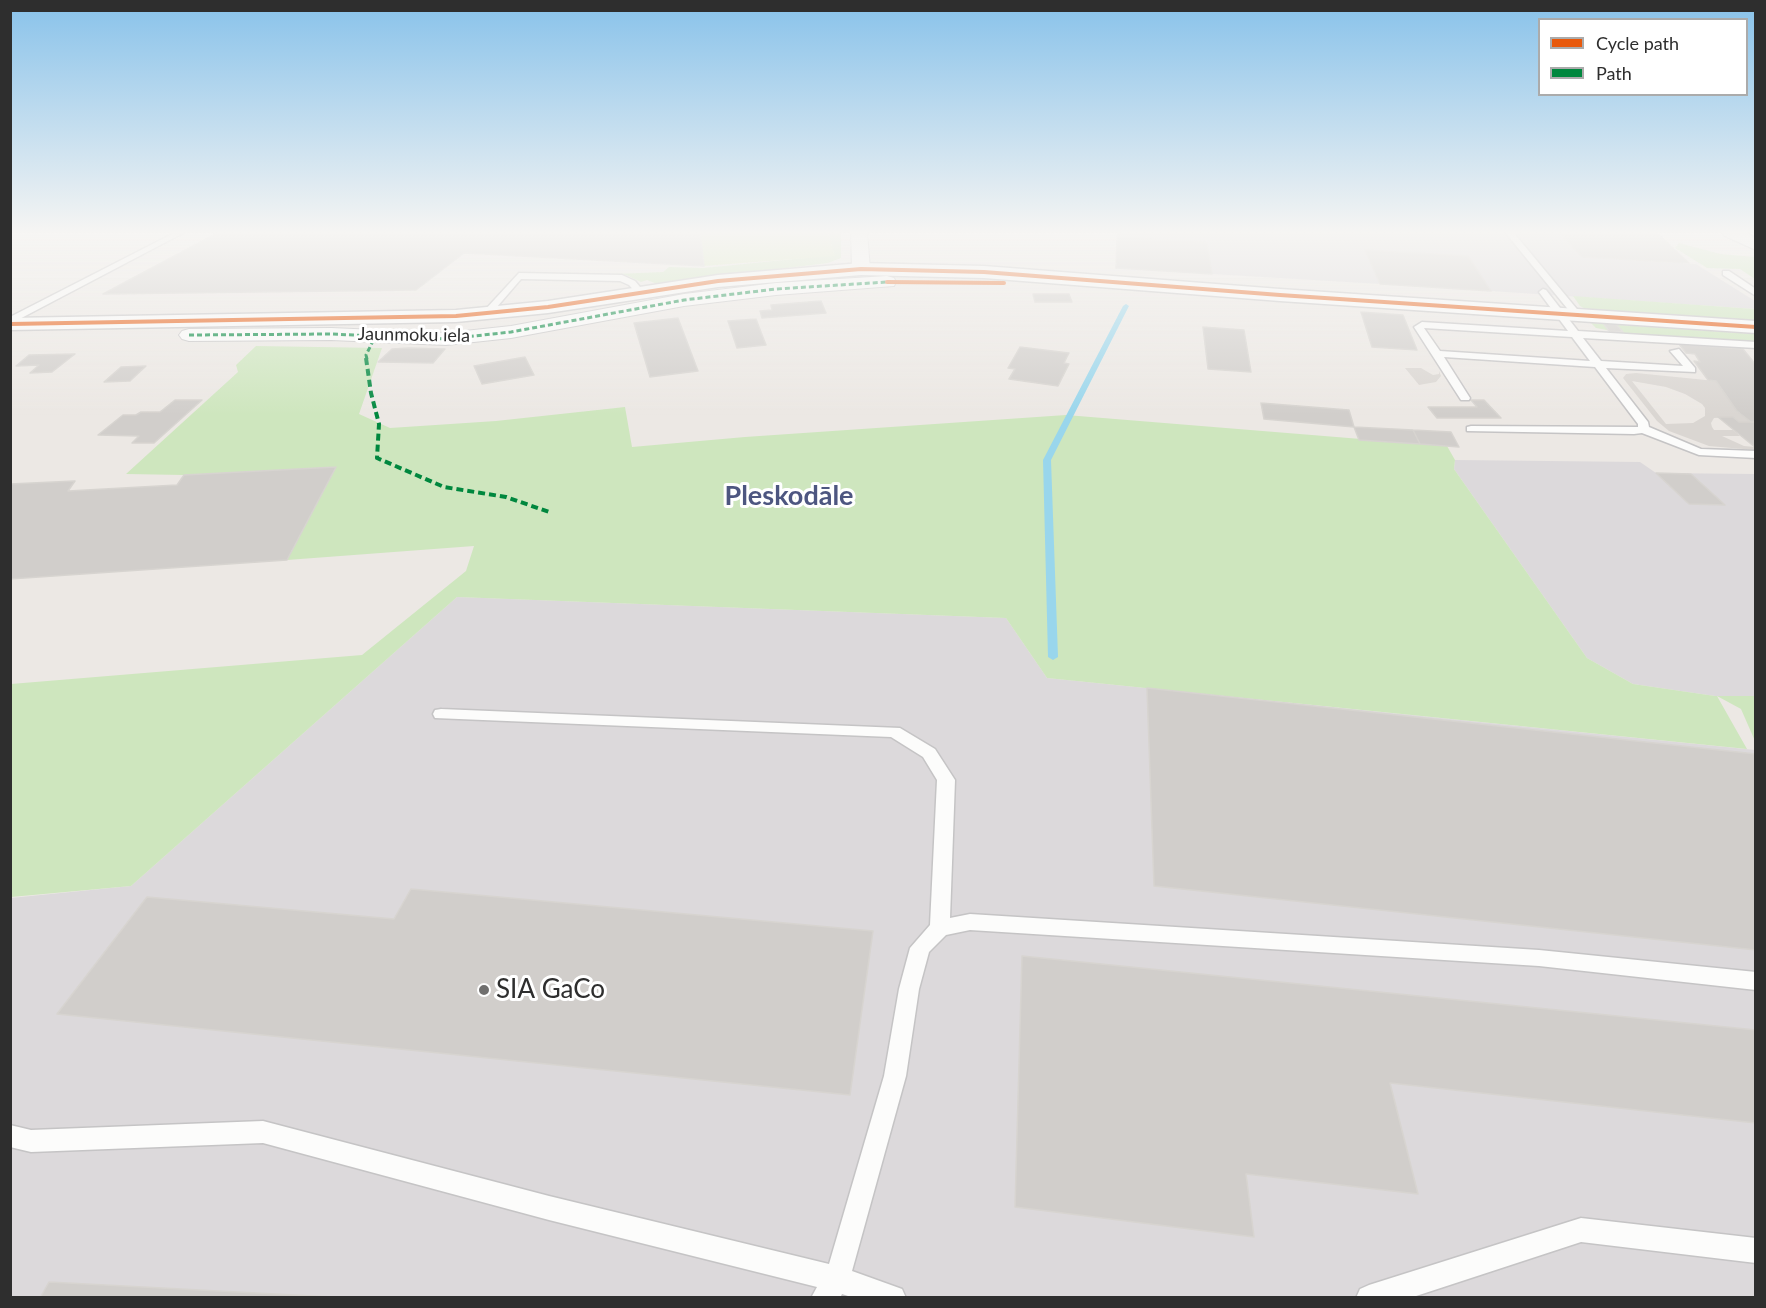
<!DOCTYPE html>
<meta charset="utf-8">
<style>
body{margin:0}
#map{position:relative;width:1766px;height:1308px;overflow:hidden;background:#ece8e4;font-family:Lato,sans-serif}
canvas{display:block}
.frame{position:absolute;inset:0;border:12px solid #2e2e2e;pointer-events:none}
.legend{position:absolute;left:1538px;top:18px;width:210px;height:78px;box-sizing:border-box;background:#fff;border:2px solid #ababab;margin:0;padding:8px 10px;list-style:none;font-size:18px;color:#2e2e2e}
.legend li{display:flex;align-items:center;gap:12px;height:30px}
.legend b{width:30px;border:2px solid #ababab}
</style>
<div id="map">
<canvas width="1766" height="1308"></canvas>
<div class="frame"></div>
<ul class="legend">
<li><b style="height:8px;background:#e8590c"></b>Cycle path</li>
<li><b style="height:8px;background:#00873e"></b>Path</li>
</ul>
</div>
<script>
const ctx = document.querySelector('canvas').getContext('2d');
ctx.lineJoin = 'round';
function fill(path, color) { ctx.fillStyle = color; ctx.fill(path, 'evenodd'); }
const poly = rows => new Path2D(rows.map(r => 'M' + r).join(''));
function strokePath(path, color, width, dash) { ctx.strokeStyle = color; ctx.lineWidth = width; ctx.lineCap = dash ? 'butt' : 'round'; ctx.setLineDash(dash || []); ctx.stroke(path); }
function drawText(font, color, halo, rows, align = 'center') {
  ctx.font = font + ' Lato,sans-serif'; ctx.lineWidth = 6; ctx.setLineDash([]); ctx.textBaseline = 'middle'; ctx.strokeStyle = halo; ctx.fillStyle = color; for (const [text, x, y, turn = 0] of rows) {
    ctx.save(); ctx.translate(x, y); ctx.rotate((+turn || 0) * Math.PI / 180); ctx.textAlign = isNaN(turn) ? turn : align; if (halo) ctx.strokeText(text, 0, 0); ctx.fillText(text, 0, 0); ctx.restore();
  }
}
const industrial = poly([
 [1117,232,1559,232,1582,257,1696,264,1755,301,1755,309,1491,291,1365,250,1380,284,1212,274,1207,242,1117,237],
 [1455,460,1640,462,1656,473,1755,474,1755,696,1715,696,1633,684,1587,658,1454,469],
 [457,597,1006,618,1047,678,1755,750,1755,1297,11,1298,11,898,131,886]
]);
const green = poly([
 [828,232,841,232,841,258,828,263,657,284,647,280,641,282,626,275,613,274,663,272,669,267,703,268,834,255],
 [1679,243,1721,254,1755,257,1755,279,1740,269,1707,268,1675,248],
 [1573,296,1755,309,1755,321,1587,310,1580,306],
 [1591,323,1755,334,1755,342,1623,333,1596,328],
 [256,346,382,348,359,414,390,428,496,421,625,407,632,447,745,437,1066,415,1447,446,1455,460,1454,469,1587,658,1633,684,1715,696,1755,696,1755,741,1741,709,1717,696,1747,749,1047,678,1006,618,457,597,131,886,11,897,11,684,362,655,466,571,474,546,287,560,336,467,184,475,126,474,238,372,236,365]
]);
const pitch = poly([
 [700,232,828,232,835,256,704,266]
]);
const plaza = poly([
 [1405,368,1421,368,1433,375,1439,374,1439,371,1441,376,1436,382,1419,385],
 [1636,373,1716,381,1738,412,1751,422,1739,422,1733,417,1714,418,1711,423,1712,427,1714,430,1733,430,1740,436,1722,436,1744,446,1755,447,1755,450,1709,446,1669,431,1657,421,1623,378,1626,374],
 [1632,381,1666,387,1685,394,1702,404,1705,408,1705,416,1693,423,1666,424]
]);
const stream = poly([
 [1126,304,1129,306,1051,460,1058,657,1053,660,1048,657,1043,460,1123,306,1126,304]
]);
const building = poly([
 [219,232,700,232,704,266,464,253,416,290,103,294,219,232],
 [1559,232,1656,232,1689,263,1582,257,1559,232],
 [1117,237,1207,242,1212,274,1116,268,1117,237],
 [1365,250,1468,256,1491,291,1380,284,1365,250],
 [1033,294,1069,294,1072,302,1035,302,1033,294],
 [821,301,826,313,762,318,760,311,772,310,771,305,821,301],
 [1361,312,1403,315,1417,350,1372,347,1361,312],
 [678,318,698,371,650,377,634,323,678,318],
 [756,319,766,345,737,348,728,321,756,319],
 [1603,323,1616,324,1623,332,1609,331,1603,323],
 [1203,327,1244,330,1251,372,1208,369,1203,327],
 [1679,344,1743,349,1756,365,1756,422,1751,422,1737,411,1716,381,1708,380,1694,361,1700,362,1695,354,1686,353,1679,344],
 [1020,347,1069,353,1064,363,1069,364,1058,386,1009,379,1015,369,1008,368,1020,347],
 [392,349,409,348,445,349,433,363,378,362,392,349],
 [75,354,52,372,30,373,39,365,16,366,29,355,75,354],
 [525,357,534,375,482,384,474,366,525,357],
 [146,366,130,381,104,382,121,367,146,366],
 [175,400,202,400,154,443,132,443,139,436,98,435,123,415,136,415,141,412,160,412,175,400],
 [1471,400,1484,400,1501,418,1437,418,1428,407,1477,407,1471,400],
 [1261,403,1349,410,1354,427,1264,419,1261,403],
 [1718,417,1733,417,1739,422,1756,422,1756,448,1718,417],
 [1354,427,1413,430,1420,444,1359,440,1354,427],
 [1413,430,1451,432,1459,447,1420,444,1413,430],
 [336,467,287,560,10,579,10,484,75,481,68,491,177,485,184,475,336,467],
 [1656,473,1691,474,1725,505,1689,504,1656,473],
 [1147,688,1756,754,1756,950,1154,886,1147,688],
 [411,889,873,931,850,1095,57,1014,147,897,394,919,411,889],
 [1022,956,1756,1030,1756,1123,1390,1083,1418,1194,1246,1174,1254,1237,1015,1207,1022,956],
 [49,1282,351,1298,40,1298,49,1282]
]);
const lane = poly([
 [176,232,185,232,10,324,10,317,176,232],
 [1505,232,1513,232,1581,314,1581,318,1575,318,1505,232],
 [1723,271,1729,271,1756,289,1756,296,1723,275,1723,271],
 [519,273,622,275,635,281,645,293,638,295,629,285,620,281,521,279,490,315,484,315,484,311,519,273],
 [1543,289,1546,290,1578,331,1756,342,1756,348,1583,338,1601,361,1683,366,1670,351,1679,349,1695,368,1695,372,1606,368,1648,422,1649,427,1701,449,1756,451,1756,458,1699,455,1642,433,1634,434,1467,431,1467,427,1471,426,1638,427,1638,424,1595,367,1444,357,1470,398,1469,400,1461,400,1414,327,1422,322,1568,331,1539,292,1543,289],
 [1424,328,1572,337,1590,361,1440,351,1424,328],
 [441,709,900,728,935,749,955,780,950,918,970,914,1539,950,1756,972,1756,990,1539,966,970,930,946,935,929,952,919,989,906,1076,852,1271,902,1289,906,1298,854,1298,842,1294,840,1298,811,1298,817,1287,549,1220,263,1143,31,1152,10,1147,10,1125,31,1130,263,1121,549,1196,829,1264,884,1076,899,989,910,948,930,925,937,780,923,757,891,737,435,718,433,714,435,710,441,709],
 [1581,1218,1756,1238,1756,1263,1581,1242,1410,1298,1356,1298,1360,1289,1369,1285,1581,1218]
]);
const street = poly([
 [851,232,867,232,870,269,867,273,855,273,852,269,851,232],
 [887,276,894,278,896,282,894,286,776,295,684,306,511,338,446,345,331,340,189,341,182,339,179,335,182,331,189,329,331,328,446,333,511,326,684,294,776,283,887,276]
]);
const secondary = poly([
 [1722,232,1744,232,1756,238,1756,250,1725,236,1722,232],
 [861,263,984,266,1280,289,1756,321,1756,333,1280,301,984,278,861,275,718,287,548,313,456,322,10,330,10,318,456,310,548,301,718,275,861,263]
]);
const quietFar1 = poly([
 [189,335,331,334,446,339,511,332,684,300,776,289,887,282],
 [367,359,366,355,376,335]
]);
const quiet = poly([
 [366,358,371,393,379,424,377,458,444,487,506,497,552,513]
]);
const cycleway = poly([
 [887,282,1004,283],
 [10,324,456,316,548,307,718,281,861,269,984,272,1280,295,1756,327]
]);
const markers = [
 [484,990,6,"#706f6e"]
];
const farStreetnames = [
 ["Jaunmoku iela",414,335,1]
];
const nearPoinames = [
 ["SIA GaCo",496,990]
];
const districtNames = [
 ["Pleskodāle",789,496]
];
fill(industrial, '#dcd9db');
fill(green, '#cee6be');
fill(pitch, '#d9eabb');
fill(plaza, '#dad6d2');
fill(stream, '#99d6ec');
fill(building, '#d1cecb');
strokePath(building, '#d7d4d0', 1.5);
strokePath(lane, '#c5c4c5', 3);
strokePath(street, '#c5c4c5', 2);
strokePath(secondary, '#c5c4c5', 3);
fill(lane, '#fcfcfb');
fill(street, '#fcfcfb');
fill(secondary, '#fcfcfb');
strokePath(quietFar1, '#00873e', 3, [5, 3]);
strokePath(quiet, '#00873e', 4, [7, 4]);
strokePath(cycleway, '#e8590c', 4);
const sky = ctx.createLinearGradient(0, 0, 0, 415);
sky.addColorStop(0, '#88c2ea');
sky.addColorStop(0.56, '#f6f5f3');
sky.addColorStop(1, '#f6f5f300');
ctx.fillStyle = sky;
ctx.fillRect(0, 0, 1766, 415);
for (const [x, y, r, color] of markers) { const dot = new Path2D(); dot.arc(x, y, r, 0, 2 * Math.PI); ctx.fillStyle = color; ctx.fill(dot); strokePath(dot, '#fff', 2); }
drawText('18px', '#2e2e2e', '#fff', farStreetnames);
drawText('26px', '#2e2e2e', '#fff', nearPoinames, 'left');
drawText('bold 27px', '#4d5680', '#fff', districtNames);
</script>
